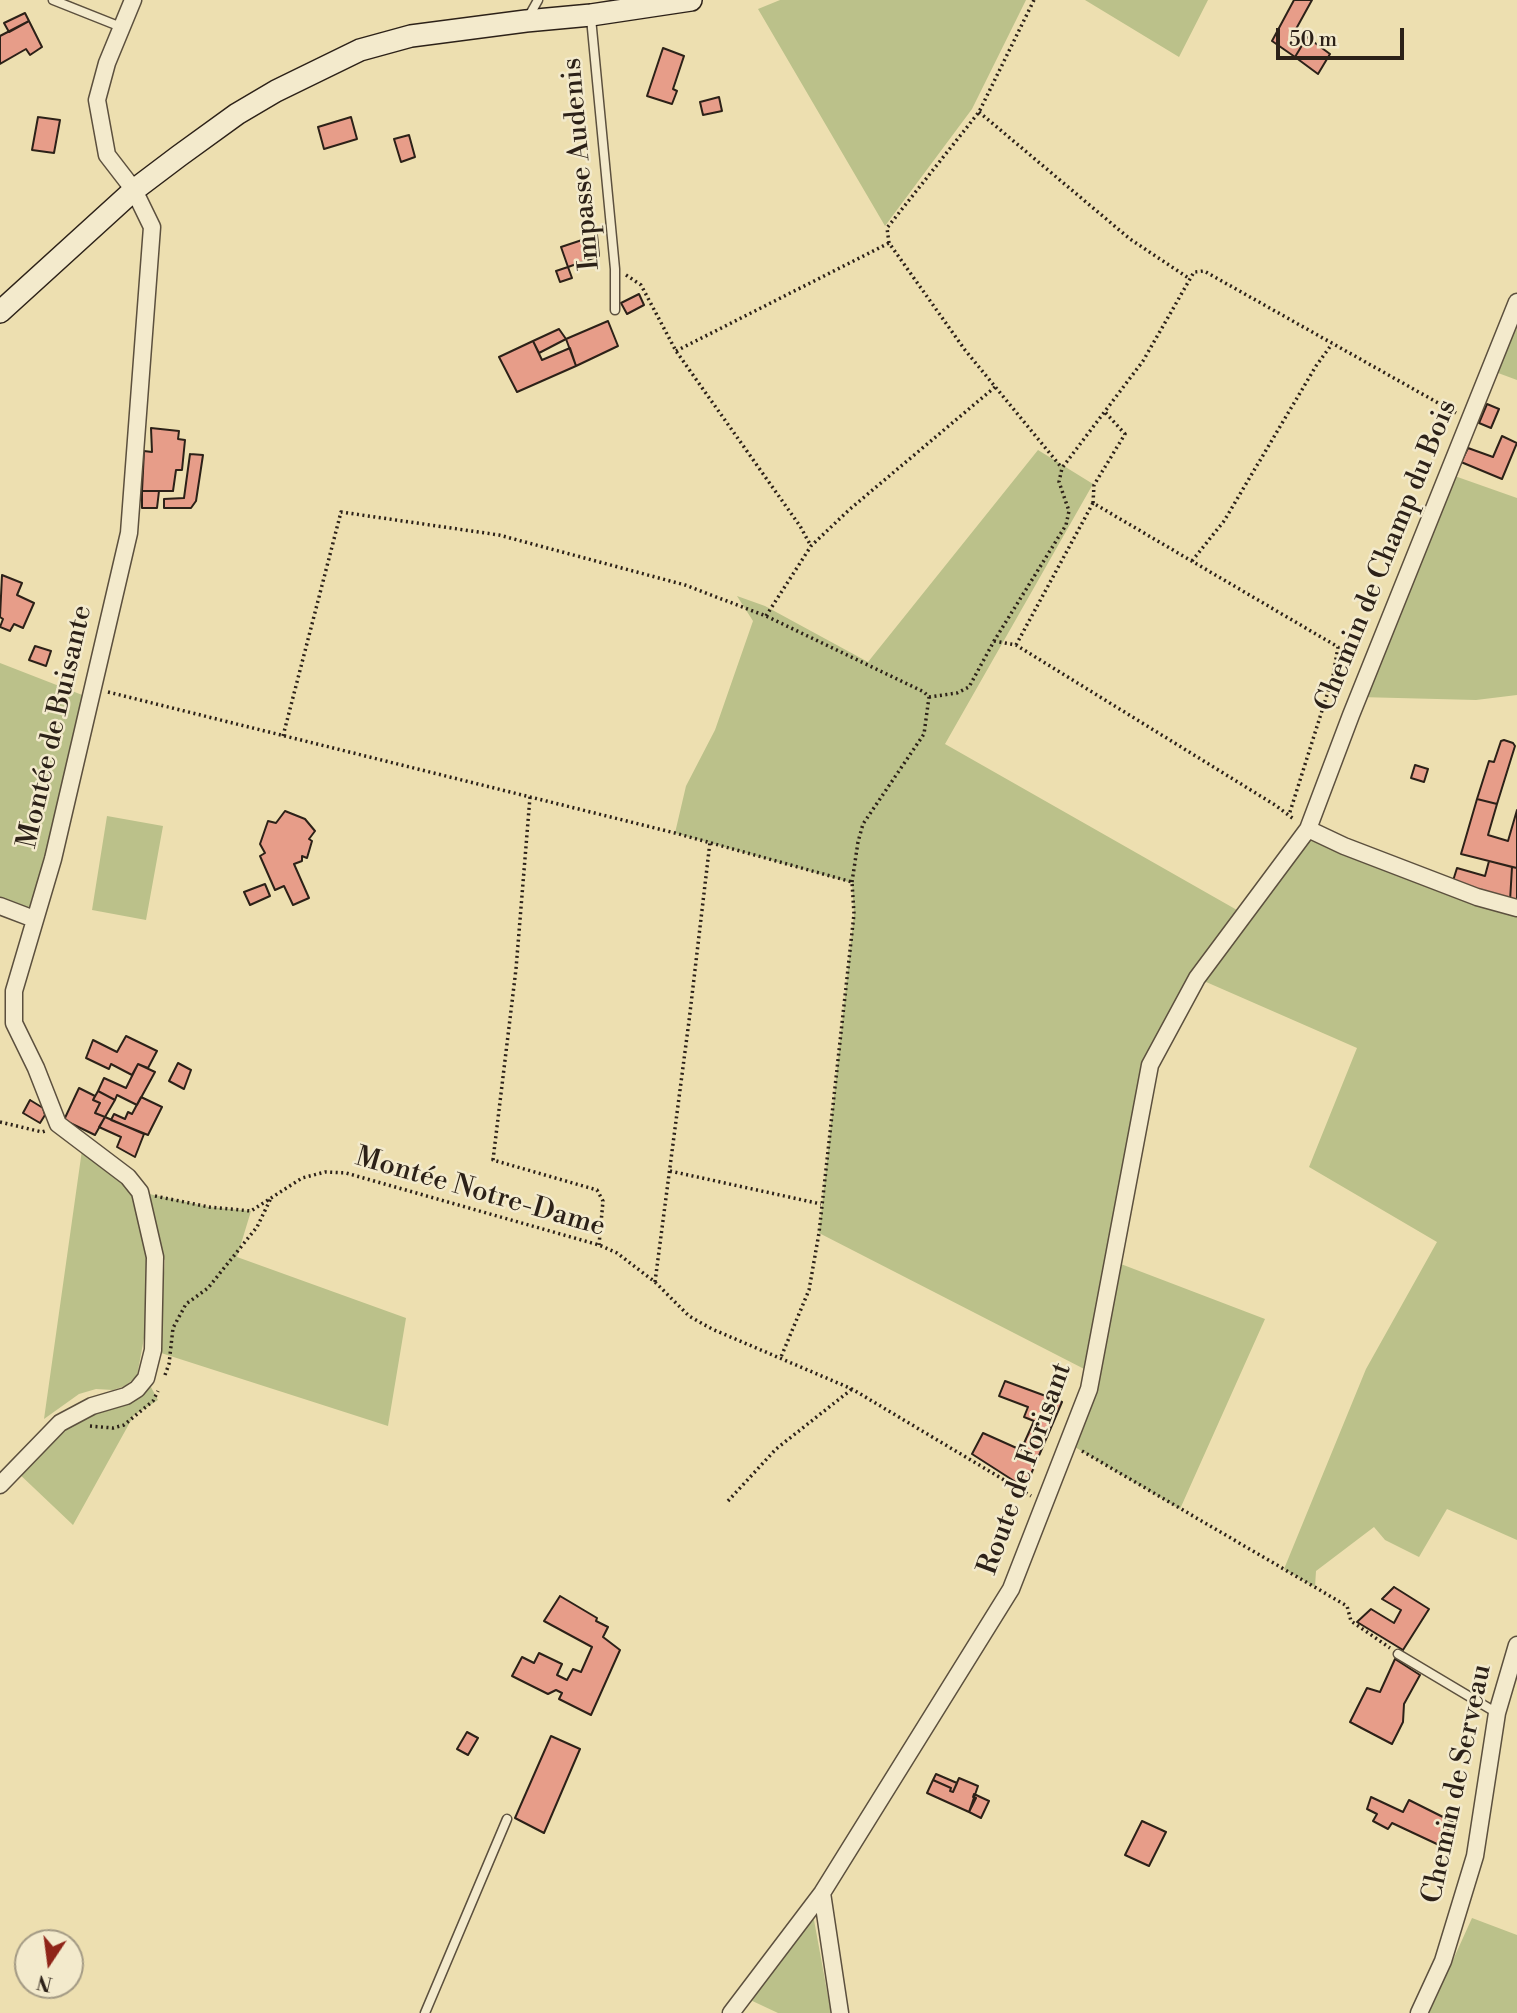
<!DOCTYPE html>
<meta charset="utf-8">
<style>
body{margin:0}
#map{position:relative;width:1517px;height:2013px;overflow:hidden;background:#eddfb0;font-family:"Libre Bodoni",serif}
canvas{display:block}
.north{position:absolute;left:14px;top:1929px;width:70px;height:70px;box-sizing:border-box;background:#f3eacc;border:2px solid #a39a84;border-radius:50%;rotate:193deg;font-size:19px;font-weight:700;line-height:28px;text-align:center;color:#2c2118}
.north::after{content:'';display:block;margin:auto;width:24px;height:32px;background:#8f2418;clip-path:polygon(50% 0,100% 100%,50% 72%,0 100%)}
.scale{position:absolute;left:1276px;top:28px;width:128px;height:32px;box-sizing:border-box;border:4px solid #2c2118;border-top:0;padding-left:9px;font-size:21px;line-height:24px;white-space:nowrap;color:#2c2118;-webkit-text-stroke:5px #f3eacc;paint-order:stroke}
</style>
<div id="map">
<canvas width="1517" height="2013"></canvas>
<div class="north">N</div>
<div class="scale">50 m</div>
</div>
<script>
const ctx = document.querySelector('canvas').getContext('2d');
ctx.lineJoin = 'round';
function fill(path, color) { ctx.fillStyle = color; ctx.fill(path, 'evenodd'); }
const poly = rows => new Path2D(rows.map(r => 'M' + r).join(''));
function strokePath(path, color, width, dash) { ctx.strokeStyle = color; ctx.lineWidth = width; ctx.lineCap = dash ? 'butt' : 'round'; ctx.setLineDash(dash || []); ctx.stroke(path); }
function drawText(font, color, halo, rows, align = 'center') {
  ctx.font = font + ' "Libre Bodoni",serif'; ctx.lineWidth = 5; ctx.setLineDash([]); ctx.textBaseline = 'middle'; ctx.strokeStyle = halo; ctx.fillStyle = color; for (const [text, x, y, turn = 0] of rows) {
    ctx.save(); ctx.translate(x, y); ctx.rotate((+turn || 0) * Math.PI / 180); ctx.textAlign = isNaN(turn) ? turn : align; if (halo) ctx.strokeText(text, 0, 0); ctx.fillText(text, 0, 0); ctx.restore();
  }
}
const green = poly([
 [780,0,1026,0,972,109,885,226,758,9],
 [1085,0,1208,0,1179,57],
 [1517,302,1517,380,1490,370],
 [1038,450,1093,484,945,744,1244,914,1308,829,1517,908,1517,1540,1447,1509,1419,1557,1385,1540,1374,1527,1316,1571,1315,1587,1284,1569,1366,1369,1437,1242,1309,1167,1357,1048,1197,978,1150,1065,1113,1261,1265,1319,1180,1509,1068,1443,1092,1373,819,1233,854,914,852,883,675,833,686,786,715,730,753,621,737,596,765,606,868,662],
 [1449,474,1517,498,1517,695,1476,700,1359,697],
 [0,663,90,698,34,919,0,906],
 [107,816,163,826,146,920,92,910],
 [83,1143,140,1192,209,1207,251,1211,237,1257,406,1318,388,1426,158,1352,165,1260,150,1255,144,1338,137,1376,125,1386,113,1390,96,1389,79,1394,44,1419],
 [146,1378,158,1400,134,1415,73,1525,14,1469,46,1434],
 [1472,1918,1517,1935,1517,2013,1429,2013],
 [805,1919,814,1920,831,2013,778,2013,746,1998]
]);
const building = poly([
 [1294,0,1312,0,1296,29,1307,37,1295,57,1272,41,1294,0],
 [25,13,29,21,9,32,4,23,25,13],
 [29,21,42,47,30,55,26,49,0,64,0,36,29,21],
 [1307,37,1330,54,1318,74,1295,57,1307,37],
 [663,48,684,56,673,89,677,91,672,104,647,96,663,48],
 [719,97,722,111,703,115,700,102,719,97],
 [38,117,60,120,54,153,32,150,38,117],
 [351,117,357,139,324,149,318,127,351,117],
 [409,135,415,157,401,162,394,139,409,135],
 [597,235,599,256,568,267,561,247,597,235],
 [568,267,572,278,560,282,556,271,568,267],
 [639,294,644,305,627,314,621,303,639,294],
 [608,321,618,346,576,366,566,339,608,321],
 [559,329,566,339,539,353,533,341,559,329],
 [533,341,542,360,570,348,576,366,517,392,499,357,533,341],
 [1487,404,1499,409,1491,428,1479,423,1487,404],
 [151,428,179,431,178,439,185,440,182,470,176,470,173,491,142,491,144,451,152,452,151,428],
 [1502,436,1517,443,1502,479,1461,462,1468,448,1493,457,1502,436],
 [190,454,203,455,196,501,191,508,164,508,164,499,184,498,190,454],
 [142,491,159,491,157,508,142,508,142,491],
 [2,575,22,583,17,595,34,603,23,628,14,624,10,631,0,627,3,619,0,617,2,575],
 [35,646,51,651,46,666,29,660,35,646],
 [1504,740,1513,743,1515,746,1497,804,1477,799,1489,761,1494,762,1501,741,1504,740],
 [1415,765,1428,769,1424,782,1411,778,1415,765],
 [1477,799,1497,804,1488,835,1508,841,1517,810,1517,868,1461,854,1477,799],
 [285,811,305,819,315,831,309,839,312,841,307,858,302,856,302,861,294,864,309,898,293,905,284,886,275,890,260,856,265,853,260,844,268,821,276,823,285,811],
 [1489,861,1512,867,1510,901,1452,884,1457,868,1485,876,1489,861],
 [1512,867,1517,868,1517,903,1510,901,1512,867],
 [265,884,270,896,250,905,244,892,265,884],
 [126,1036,157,1051,148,1068,138,1064,132,1075,111,1064,109,1069,86,1058,93,1040,117,1052,126,1036],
 [178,1063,191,1070,184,1089,169,1081,178,1063],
 [138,1064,155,1072,137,1105,117,1095,115,1100,98,1091,104,1078,126,1088,138,1064],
 [79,1088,95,1096,93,1100,100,1103,95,1113,105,1117,95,1135,64,1120,79,1088],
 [98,1091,115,1100,105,1117,95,1113,100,1103,93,1100,98,1091],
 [141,1097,162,1107,148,1135,111,1120,114,1114,125,1119,128,1112,132,1114,141,1097],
 [30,1100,43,1108,45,1115,40,1123,23,1113,30,1100],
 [105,1117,144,1134,135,1157,117,1147,121,1137,99,1127,105,1117],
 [1005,1381,1062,1402,1025,1488,972,1454,983,1433,1021,1450,1034,1421,1024,1417,1028,1407,999,1396,1005,1381],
 [1394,1587,1429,1609,1403,1650,1357,1622,1371,1609,1394,1623,1401,1610,1382,1599,1394,1587],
 [560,1596,597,1618,596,1621,608,1627,603,1637,620,1650,591,1715,559,1699,562,1693,556,1690,548,1694,512,1676,522,1657,534,1663,539,1653,562,1664,557,1675,567,1680,573,1669,581,1672,592,1647,544,1621,560,1596],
 [1395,1659,1420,1675,1404,1704,1403,1722,1392,1744,1350,1722,1367,1688,1380,1692,1395,1659],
 [467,1732,478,1738,468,1755,457,1749,467,1732],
 [551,1736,580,1749,544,1833,515,1818,551,1736],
 [936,1774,957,1783,953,1792,950,1791,951,1788,933,1780,936,1774],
 [959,1778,978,1786,969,1812,927,1793,933,1780,951,1788,950,1791,953,1792,959,1778],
 [974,1794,989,1801,981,1818,969,1812,976,1798,973,1797,974,1794],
 [1371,1797,1403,1812,1409,1800,1453,1822,1439,1845,1392,1823,1388,1829,1373,1821,1377,1814,1367,1809,1371,1797],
 [1142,1821,1166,1832,1149,1866,1125,1855,1142,1821]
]);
const path = poly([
 [1034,0,979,112,887,228,889,243,965,350,1062,468],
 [979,112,1130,239,1190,279],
 [626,275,641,285,676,351,800,526,811,546],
 [676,351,889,243],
 [1093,503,1094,485,1125,434,1104,411],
 [1192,561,1224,521,1316,366,1332,344],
 [766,616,811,546,850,509,995,387],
 [994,641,1016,645,1275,805,1295,820],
 [1016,645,1093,503,1338,647,1333,676,1289,815],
 [108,692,675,833,852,882,854,914,819,1233,809,1290,781,1357],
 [929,697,957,693,969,687,994,641,1066,525,1069,511,1059,482,1062,468,1143,361,1194,272,1204,271,1456,413],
 [283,736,341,512,499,535,685,585,766,616,924,692,929,697,924,734,863,824,858,842,852,882],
 [530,797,516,969,493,1160,597,1190,603,1201,599,1245],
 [0,1122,42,1132,45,1131],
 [670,1171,821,1204],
 [155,1196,209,1207,251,1211,302,1178,325,1172,346,1173,599,1245,617,1253,655,1282,689,1316,712,1329,852,1389,1031,1496],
 [655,1282,689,1021,710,842],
 [165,1375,169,1364,173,1328,186,1304,208,1288,257,1227,271,1198],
 [90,1426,113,1428,124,1425,153,1401,158,1391],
 [1082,1451,1347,1606,1351,1621,1390,1648],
 [728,1501,776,1449,852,1389]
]);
const lane = poly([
 [53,0,121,27],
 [528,18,538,0],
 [591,18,615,269,615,310],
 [1398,1654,1497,1713],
 [425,2013,507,1819]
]);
const street = poly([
 [1308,829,1344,846,1477,897,1517,908],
 [0,906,34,919],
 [0,1485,60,1423,92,1406,126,1396,137,1389,146,1378,153,1350,155,1257,140,1192,128,1177,58,1124,36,1068,14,1023,14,991,53,859,129,533,152,227,134,190,107,155,97,100,107,63,133,0],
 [822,1893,840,2013],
 [731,2013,822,1893,1011,1589,1089,1389,1150,1065,1197,978,1308,829,1351,715,1517,302],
 [1419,2013,1443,1961,1475,1856,1497,1713,1517,1645]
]);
const secondary = poly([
 [0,312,134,190,179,156,237,114,276,91,360,50,411,36,526,21,591,15,691,0]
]);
const streetNames = [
 ["Impasse Audenis",582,164,-95],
 ["Chemin de Champ du Bois",1387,556,-68],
 ["Montée de Buisante",56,727,-77],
 ["Montée Notre-Dame",480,1193,16],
 ["Route de Forisant",1026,1469,-70],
 ["Chemin de Serveau",1458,1784,-78]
];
fill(green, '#bbc18a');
fill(building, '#e79d89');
strokePath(building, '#2c2118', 2);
strokePath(lane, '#5c503e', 11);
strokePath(street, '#5c503e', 19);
strokePath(secondary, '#2c2118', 24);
strokePath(path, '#2c2118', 3.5, [2, 3.5]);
strokePath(lane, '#f3eacc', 8);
strokePath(street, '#f3eacc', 16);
strokePath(secondary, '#f3eacc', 21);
drawText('28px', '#2c2118', '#f3eacc', streetNames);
</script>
